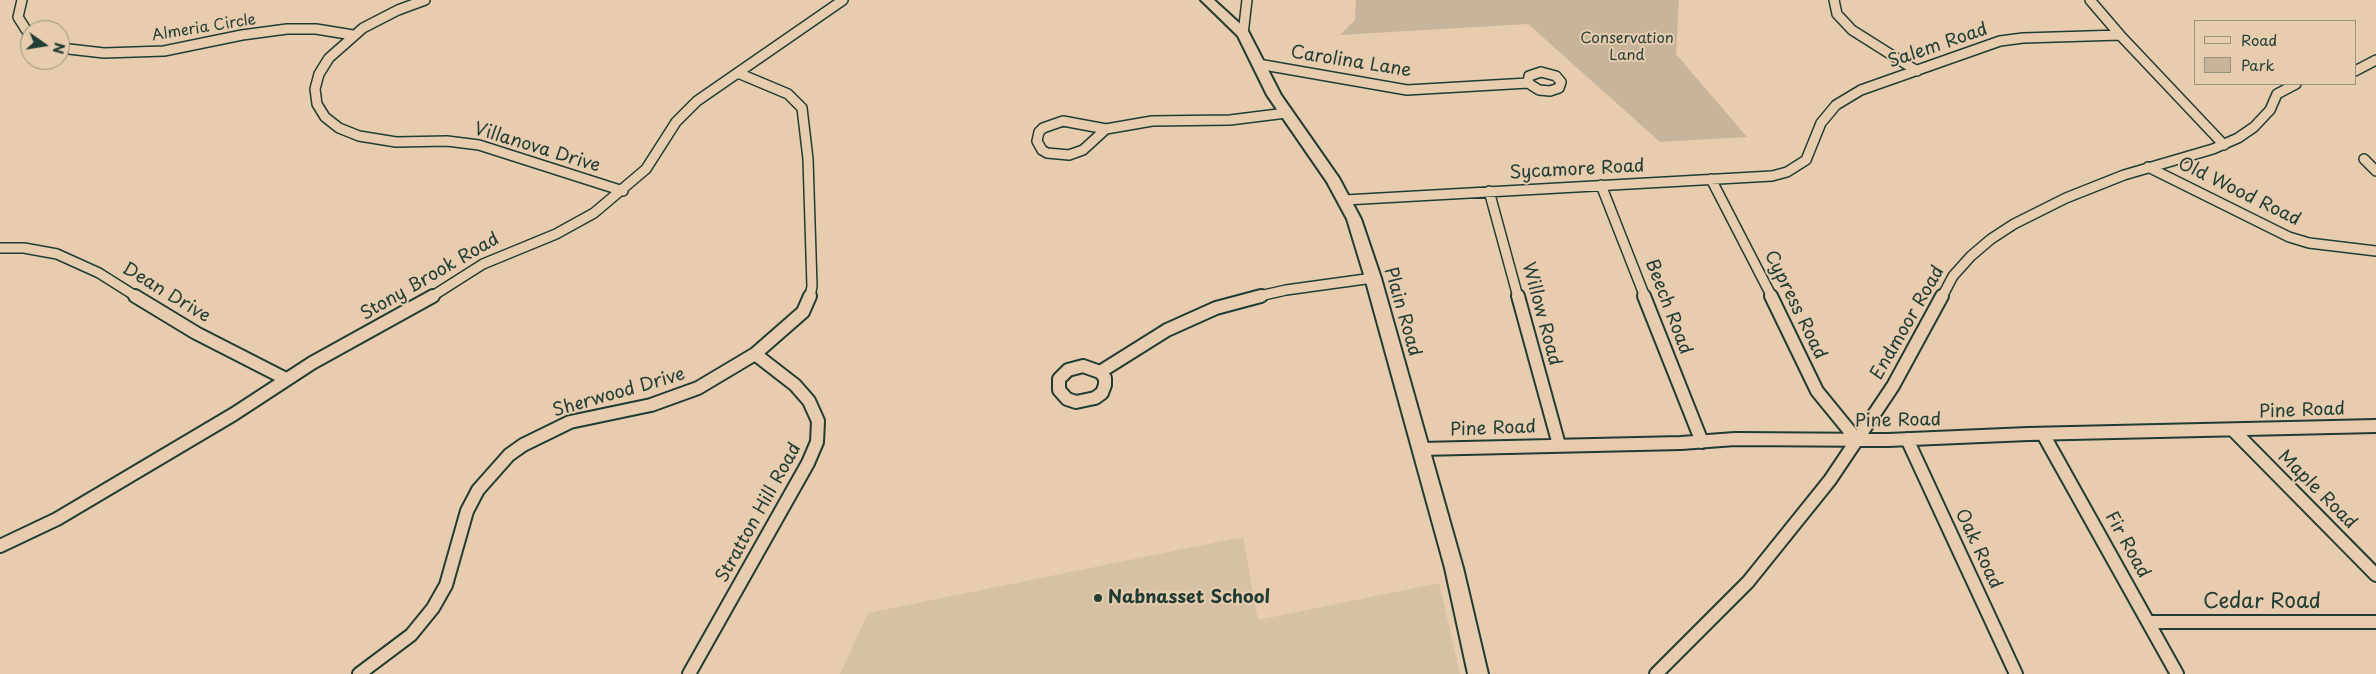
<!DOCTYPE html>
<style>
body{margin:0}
#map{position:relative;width:2376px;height:674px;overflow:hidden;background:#e7cdae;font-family:"Playpen Sans",sans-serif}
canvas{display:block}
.legend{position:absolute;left:2194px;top:20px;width:162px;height:65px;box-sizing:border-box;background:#e7cdae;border:1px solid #97937d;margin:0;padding:6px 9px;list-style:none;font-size:15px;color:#1f3d34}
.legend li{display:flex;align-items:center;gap:10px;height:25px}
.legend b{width:25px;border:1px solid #97937d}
.north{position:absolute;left:20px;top:20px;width:50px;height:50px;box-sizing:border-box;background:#e7cdae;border:1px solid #97937d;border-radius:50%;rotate:103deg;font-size:14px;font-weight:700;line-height:20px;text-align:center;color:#1f3d34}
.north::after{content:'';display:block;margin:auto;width:18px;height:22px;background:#1f3d34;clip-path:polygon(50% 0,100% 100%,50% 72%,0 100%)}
</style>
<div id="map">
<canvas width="2376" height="674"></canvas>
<ul class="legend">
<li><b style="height:6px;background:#e7cdae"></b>Road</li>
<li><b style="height:14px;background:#c6b59a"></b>Park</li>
</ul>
<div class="north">N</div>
</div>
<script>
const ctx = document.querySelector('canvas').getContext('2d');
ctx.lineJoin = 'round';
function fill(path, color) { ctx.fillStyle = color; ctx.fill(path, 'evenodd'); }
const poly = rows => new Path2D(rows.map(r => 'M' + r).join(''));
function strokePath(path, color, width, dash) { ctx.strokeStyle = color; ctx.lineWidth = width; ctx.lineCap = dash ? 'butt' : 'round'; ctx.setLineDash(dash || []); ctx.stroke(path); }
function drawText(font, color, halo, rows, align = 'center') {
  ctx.font = font + ' "Playpen Sans",sans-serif'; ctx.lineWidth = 4; ctx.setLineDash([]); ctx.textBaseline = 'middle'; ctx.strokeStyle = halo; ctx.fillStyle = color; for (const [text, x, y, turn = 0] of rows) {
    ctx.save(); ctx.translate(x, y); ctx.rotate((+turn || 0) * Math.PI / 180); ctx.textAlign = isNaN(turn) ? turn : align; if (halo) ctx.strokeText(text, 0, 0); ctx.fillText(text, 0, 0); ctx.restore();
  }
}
const built = poly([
 [1243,537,1258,620,1439,583,1460,674,840,674,868,613]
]);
const green = poly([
 [1356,0,1679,0,1676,54,1747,137,1660,142,1528,24,1340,35,1355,20]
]);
const minorFar1 = poly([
 [22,0,18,17,30,36],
 [425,0,398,10,363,28,329,58,319,74,315,89,317,104,325,117,339,128,359,136,396,142,447,141,479,145,623,191],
 [1834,0,1837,14,1852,30,1917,71],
 [2090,0,2120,35,2224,145],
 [1243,34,1247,0],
 [60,48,104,53,164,51,242,35,287,29,316,29,353,35],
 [1258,64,1407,90,1528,83],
 [2355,71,2376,60],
 [1541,72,1556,76,1561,82,1559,88,1550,91,1539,90,1528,83,1529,76,1541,72],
 [738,73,788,94,802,108,808,159,812,286,810,297],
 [1063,121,1106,129,1083,150,1069,155,1047,153,1042,150,1037,141,1039,132,1043,128,1063,121],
 [1106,129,1152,121,1230,120,1286,113],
 [2364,159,2376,171],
 [2148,167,2289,237,2309,243,2376,251],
 [1711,179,1772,297],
 [1601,185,1645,297],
 [1489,191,1518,297],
 [1345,200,1772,176,1787,172,1806,160,1821,123,1836,105,1861,90,2000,41,2023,38,2120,35],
 [0,248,24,248,57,254,99,273,137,297],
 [431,297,483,264,556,234,594,213,646,169,676,122,697,101,843,0],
 [1255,297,1286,290,1373,278],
 [1942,297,1953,276,1971,256,1991,239,2014,224,2066,198,2124,175,2213,149,2238,138,2254,127,2270,110,2277,94,2296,84]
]);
const minor = poly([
 [135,296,196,333,286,379],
 [1518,296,1559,445],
 [1644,296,1702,442],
 [1771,296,1817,391,1857,440],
 [1083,366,1100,372,1105,378,1105,385,1102,393,1095,398,1076,402,1067,399,1059,390,1059,379,1068,370,1083,366],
 [1100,372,1167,330,1216,308,1261,296],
 [2233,430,2376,575],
 [2043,434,2177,674],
 [1907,439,2016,674],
 [1421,449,1681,443,1735,439,1888,440,2028,434,2376,426],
 [0,546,57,519,234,414,312,363,433,296],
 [2148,622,2376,622],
 [359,674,411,635,433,608,446,585,467,511,478,490,509,455,523,445,570,422,651,405,698,388,755,354,803,312,810,296],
 [689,674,808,463,817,442,818,421,809,401,795,385,755,354],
 [1656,674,1748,582,1830,480,1893,386,1942,296]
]);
const secondary = poly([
 [1201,0,1214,0,1248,31,1281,95,1339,178,1361,219,1381,278,1463,568,1488,674,1468,674,1445,568,1365,278,1347,219,1327,182,1267,95,1238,36,1201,0]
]);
const markers = [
 [1098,598,5,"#1f3d34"]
];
const farStreetnames = [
 ["Almeria Circle",204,28,-9]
];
const farParknames = [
 ["Conservation",1627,39],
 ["Land",1627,56]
];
const streetNames = [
 ["Salem Road",1938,46,-19],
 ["Carolina Lane",1351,62,9],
 ["Villanova Drive",537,148,17],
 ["Sycamore Road",1577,170,-3],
 ["Old Wood Road",2239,192,26],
 ["Stony Brook Road",430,277,-30],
 ["Dean Drive",166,293,31],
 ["Cypress Road",1795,305,64],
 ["Beech Road",1668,307,69],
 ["Plain Road",1402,312,74],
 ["Willow Road",1541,314,75],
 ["Endmoor Road",1908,323,-60],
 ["Sherwood Drive",619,393,-16],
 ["Pine Road",2302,411,-2],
 ["Pine Road",1898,421,-1],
 ["Pine Road",1493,429,-2],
 ["Maple Road",2317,490,45],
 ["Stratton Hill Road",759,513,-61],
 ["Fir Road",2127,545,61],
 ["Oak Road",1978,549,65]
];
const poiNames = [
 ["Nabnasset School",1108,598]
];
const nearStreetnames = [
 ["Cedar Road",2262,602]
];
fill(built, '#d6c1a4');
fill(green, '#c6b59a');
strokePath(minorFar1, '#1f3d34', 12);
strokePath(minor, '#1f3d34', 16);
strokePath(secondary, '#1f3d34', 4);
strokePath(minorFar1, '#e7cdae', 9);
strokePath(minor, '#e7cdae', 12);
fill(secondary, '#e7cdae');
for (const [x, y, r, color] of markers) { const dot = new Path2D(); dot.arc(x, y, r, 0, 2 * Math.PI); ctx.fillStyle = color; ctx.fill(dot); strokePath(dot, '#e7cdae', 2); }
drawText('15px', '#1f3d34', '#e7cdae', farStreetnames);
drawText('15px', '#274339', '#e7cdae', farParknames);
drawText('18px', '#1f3d34', '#e7cdae', streetNames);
drawText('bold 18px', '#1f3d34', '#e7cdae', poiNames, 'left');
drawText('21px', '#1f3d34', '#e7cdae', nearStreetnames);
</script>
